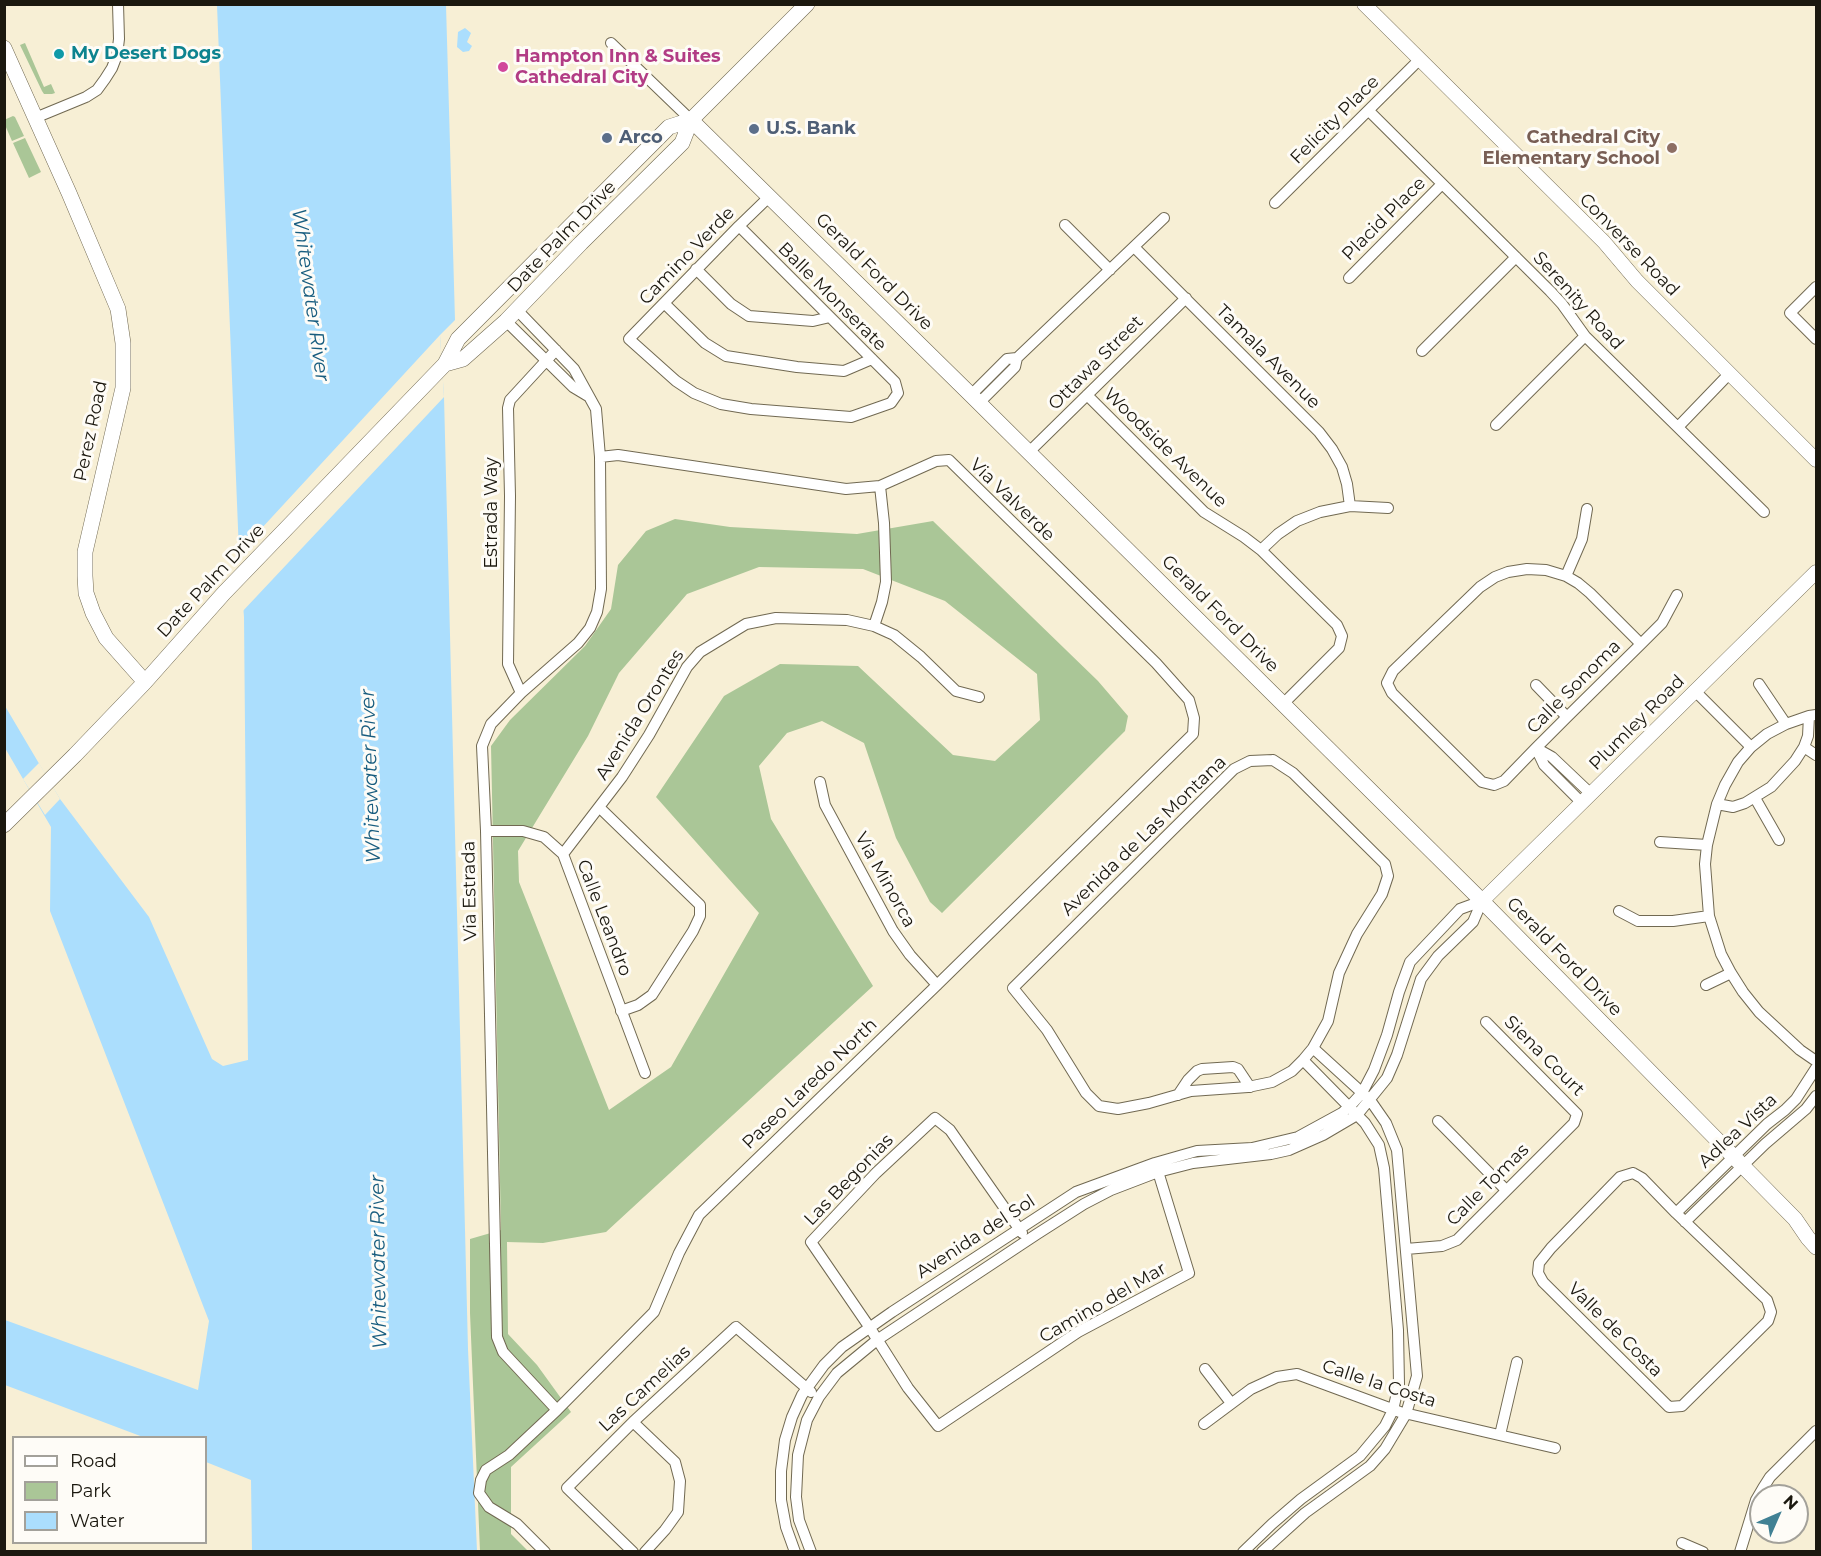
<!DOCTYPE html>
<style>
body{margin:0}
#map{position:relative;width:1821px;height:1556px;overflow:hidden;background:#f7efd5;font-family:Montserrat,sans-serif}
canvas{display:block}
.frame{position:absolute;inset:0;border:6px solid #1b180f;pointer-events:none}
.legend{position:absolute;left:12px;top:1436px;width:195px;height:108px;box-sizing:border-box;background:#fefcf7;border:2px solid #a3a19a;margin:0;padding:8px 10px;list-style:none;font-size:18px;color:#1b180f}
.legend li{display:flex;align-items:center;gap:12px;height:30px}
.legend b{width:30px;border:2px solid #a3a19a}
.north{position:absolute;left:1749px;top:1484px;width:60px;height:60px;box-sizing:border-box;background:#fefcf7;border:2px solid #a3a19a;border-radius:50%;rotate:45deg;font-size:16px;font-weight:700;line-height:24px;text-align:center;color:#1b180f}
.north::after{content:'';display:block;margin:auto;width:21px;height:27px;background:#418194;clip-path:polygon(50% 0,100% 100%,50% 72%,0 100%)}
</style>
<div id="map">
<canvas width="1821" height="1556"></canvas>
<div class="frame"></div>
<ul class="legend">
<li><b style="height:8px;background:#fff"></b>Road</li>
<li><b style="height:16px;background:#aac697"></b>Park</li>
<li><b style="height:16px;background:#abdefd"></b>Water</li>
</ul>
<div class="north">N</div>
</div>
<script>
const ctx = document.querySelector('canvas').getContext('2d');
ctx.lineJoin = 'round';
function fill(path, color) { ctx.fillStyle = color; ctx.fill(path, 'evenodd'); }
const poly = rows => new Path2D(rows.map(r => 'M' + r).join(''));
function strokePath(path, color, width, dash) { ctx.strokeStyle = color; ctx.lineWidth = width; ctx.lineCap = dash ? 'butt' : 'round'; ctx.setLineDash(dash || []); ctx.stroke(path); }
function drawText(font, color, halo, rows, align = 'center') {
  ctx.font = font + ' Montserrat,sans-serif'; ctx.lineWidth = 6; ctx.setLineDash([]); ctx.textBaseline = 'middle'; ctx.strokeStyle = halo; ctx.fillStyle = color; for (const [text, x, y, turn = 0] of rows) {
    ctx.save(); ctx.translate(x, y); ctx.rotate((+turn || 0) * Math.PI / 180); ctx.textAlign = isNaN(turn) ? turn : align; if (halo) ctx.strokeText(text, 0, 0); ctx.fillText(text, 0, 0); ctx.restore();
  }
}
const green = poly([
 [25,43,44,87,51,84,55,93,52,94,44,94,42,91,20,45],
 [13,116,15,117,24,136,12,141,5,125,4,120],
 [25,138,41,172,29,178,13,143],
 [675,519,730,527,857,534,933,521,1098,681,1128,716,1125,731,942,913,930,902,896,838,864,743,822,721,787,733,759,766,771,819,873,986,606,1232,543,1243,507,1242,508,1334,537,1365,571,1412,511,1467,511,1534,528,1551,480,1551,470,1313,470,1239,501,1230,491,746,510,720,585,646,611,609,618,565,646,531],
 [759,567,863,569,945,601,1037,674,1040,720,995,761,953,755,858,666,780,664,724,696,656,797,759,913,671,1067,609,1110,519,882,518,851,588,736,619,673,687,594]
]);
const water = poly([
 [217,5,446,5,455,320,440,335,444,397,468,1349,477,1551,252,1551,251,1480,206,1462,206,1438,143,1437,5,1385,5,1320,198,1390,209,1321,50,911,51,827,5,748,5,706,60,799,149,917,212,1059,223,1066,248,1060,244,617,239,553],
 [465,28,471,33,467,42,472,46,469,51,463,52,457,47,458,32]
]);
const pier = poly([
 [440,335,444,397,241,613,236,556],
 [39,763,60,799,45,815,23,779]
]);
const minor = poly([
 [611,43,691,120],
 [1369,111,1550,291,1562,304,1585,336,1764,512],
 [35,118,86,97,97,90,105,79,112,68,117,55,119,39,118,4],
 [1275,203,1419,60],
 [1065,225,1110,270],
 [739,226,895,382,898,393,891,403,851,417,751,409,721,404,694,393,676,381,629,339,739,226,770,196],
 [1134,247,1319,432,1332,449,1342,467,1347,484,1350,506],
 [696,269,731,304,749,316,813,321,830,317],
 [1349,278,1442,184],
 [1816,287,1790,313,1816,339],
 [664,303,705,343,726,356,797,367,844,371,872,359],
 [517,310,574,369,596,409,600,457,601,589,597,612,590,628,578,643,521,693,491,724,482,746,486,831,497,1337,503,1352,557,1410],
 [506,321,573,387,588,396],
 [1422,351,1516,257],
 [971,395,1007,359,1017,358,1164,218],
 [1087,395,1204,512,1244,537,1261,550,1337,625,1342,636,1339,648,1283,704],
 [979,403,1015,367,1017,358],
 [1496,425,1585,336],
 [1678,427,1730,373],
 [1029,452,1186,298],
 [1261,550,1278,534,1297,521,1320,512,1350,506,1388,508],
 [1566,576,1582,539,1587,509],
 [874,626,894,635,921,657,956,691,979,697],
 [1641,644,1590,593,1578,583,1566,576,1546,570,1527,569,1508,572,1495,577,1480,587,1393,671,1387,683,1392,693,1482,782,1494,785,1504,781,1536,748,1567,717,1641,644,1662,623,1677,595],
 [1759,684,1786,724],
 [1536,685,1567,717],
 [1695,691,1751,747],
 [521,693,508,664,510,496,508,408,510,400,556,350],
 [1816,715,1809,716,1786,724,1767,734,1751,747,1738,762,1725,785,1717,804,1707,845,1705,864,1709,916,1721,954,1731,973,1743,992,1759,1012,1800,1050,1816,1061],
 [1804,747,1816,755],
 [1273,760,1293,773,1385,864,1388,876,1382,894,1357,934,1339,973,1328,1021,1313,1048,1303,1060,1292,1071,1272,1082,1248,1087,1191,1091,1149,1103,1118,1109,1099,1106,1086,1093,1047,1030,1013,988,1234,769,1250,761,1273,760],
 [820,782,825,805,893,931,910,955,937,985],
 [1755,798,1779,840],
 [1582,803,1544,765,1536,748,1552,757,1591,794],
 [1717,804,1733,807,1745,803,1771,787,1795,761,1804,747,1808,736,1809,716],
 [600,808,700,905,700,916,693,931,652,995,638,1005,621,1011],
 [486,831,523,831,544,837,563,854,645,1073],
 [1660,842,1707,845],
 [563,854,622,777,649,735,687,667,700,652,746,624,776,618,847,620,874,626,882,602,886,582,884,523,880,486],
 [1619,911,1638,921,1673,921,1709,916],
 [1706,985,1731,973],
 [1178,1095,1188,1080,1197,1071,1202,1069,1233,1067,1238,1069,1250,1087],
 [1438,1121,1506,1190],
 [1633,1173,1642,1178,1676,1213,1767,1300,1771,1312,1768,1321,1682,1406,1669,1407,1543,1282,1538,1273,1539,1263,1551,1248,1620,1177,1633,1173],
 [1676,1213,1767,1124,1785,1110,1796,1099,1816,1068],
 [1685,1222,1765,1144,1806,1109,1816,1096],
 [1022,1233,950,1130,935,1118,876,1173,811,1242,870,1328,908,1388,938,1426,1078,1332,1189,1273,1156,1165],
 [1406,1249,1442,1246,1457,1240,1574,1123,1577,1114,1486,1022],
 [1205,1369,1231,1403],
 [633,1422,675,1462,680,1481,678,1512,665,1530,645,1552],
 [1204,1424,1251,1389,1277,1377,1297,1374,1400,1412,1555,1448],
 [1500,1435,1517,1362],
 [1682,1543,1703,1552],
 [545,1552,517,1524,489,1507,479,1493,481,1480,486,1470,509,1455,557,1410,654,1312,679,1253,699,1215,937,985,1193,734,1194,718,1189,700,1156,663,949,460,936,461,880,486,846,489,618,455,600,457],
 [633,1552,567,1488,633,1422,736,1327,811,1392],
 [795,1552,786,1527,781,1500,781,1471,785,1440,792,1417,802,1395,824,1365,842,1347,892,1312,1076,1192,1155,1163,1197,1151,1252,1148,1298,1137,1342,1113,1350,1106,1362,1093,1374,1070,1387,1035,1399,992,1410,962,1460,909,1482,901],
 [811,1552,799,1520,796,1497,798,1455,807,1420,819,1397,837,1373,877,1340,1037,1234,1084,1204,1111,1190,1158,1172,1193,1163,1271,1154,1289,1150,1323,1135,1357,1115,1387,1078,1397,1055,1421,979,1438,956,1473,922,1482,901],
 [1243,1552,1272,1524,1301,1499,1360,1456,1385,1426,1393,1410,1399,1384,1398,1330,1384,1168,1379,1145,1365,1123,1303,1060],
 [1262,1552,1305,1513,1370,1466,1385,1449,1406,1414,1417,1376,1397,1150,1386,1123,1370,1100,1313,1048],
 [1740,1552,1756,1500,1763,1488,1770,1477,1816,1431]
]);
const tertiary = poly([
 [1364,4,1604,242,1637,281,1816,460],
 [1482,901,1816,572]
]);
const secondary = poly([
 [4,48,69,193,118,309,123,343,123,388,85,552,85,576,86,593,93,613,106,638,145,682],
 [691,120,971,395,1482,901,1795,1219,1808,1238,1816,1247],
 [445,364,463,359,506,321,581,243,682,143,691,120,807,4],
 [4,825,75,755,145,682,224,593,445,364,458,339,669,127,691,120]
]);
const markers = [
 [59,54,6,"#0f9aa8"],
 [503,67,6,"#d1479c"],
 [754,129,6,"#5c6f8a"],
 [607,138,6,"#5c6f8a"],
 [1672,148,6,"#8d6e63"]
];
const cultureNames = [
 ["My Desert Dogs",71,54]
];
const hotelNames = [
 ["Hampton Inn & Suites",515,57],
 ["Cathedral City",515,78]
];
const streetNames = [
 ["Felicity Place",1335,120,-45],
 ["Placid Place",1384,219,-45],
 ["Date Palm Drive",562,237,-46],
 ["Converse Road",1629,245,46],
 ["Camino Verde",687,256,-46],
 ["Gerald Ford Drive",874,272,45],
 ["Balle Monserate",832,297,45],
 ["Serenity Road",1578,301,48],
 ["Tamala Avenue",1268,357,45],
 ["Ottawa Street",1096,363,-45],
 ["Perez Road",91,431,-78],
 ["Woodside Avenue",1165,448,44],
 ["Via Valverde",1012,500,44],
 ["Estrada Way",492,513,-90],
 ["Date Palm Drive",211,581,-47],
 ["Gerald Ford Drive",1220,614,45],
 ["Calle Sonoma",1574,687,-45],
 ["Avenida Orontes",640,715,-58],
 ["Plumley Road",1637,723,-45],
 ["Avenida de Las Montana",1144,836,-44],
 ["Via Minorca",885,880,61],
 ["Via Estrada",470,891,-91],
 ["Calle Leandro",604,918,69],
 ["Gerald Ford Drive",1564,957,46],
 ["Siena Court",1544,1056,45],
 ["Paseo Laredo North",810,1084,-44],
 ["Adlea Vista",1738,1131,-43],
 ["Las Begonias",849,1180,-46],
 ["Calle Tomas",1488,1185,-45],
 ["Avenida del Sol",976,1237,-33],
 ["Camino del Mar",1103,1303,-30],
 ["Valle de Costa",1615,1330,45],
 ["Calle la Costa",1379,1384,18],
 ["Las Camelias",645,1389,-43]
];
const serviceNames = [
 ["U.S. Bank",766,129],
 ["Arco",619,138]
];
const educationNames = [
 ["Cathedral City",1660,138],
 ["Elementary School",1660,159]
];
const waterNames = [
 ["Whitewater River",310,295,82],
 ["Whitewater River",371,776,-92],
 ["Whitewater River",379,1262,-91]
];
fill(green, '#aac697');
fill(water, '#abdefd');
fill(pier, '#f7efd5');
strokePath(minor, '#716952', 12);
strokePath(tertiary, '#716952', 15);
strokePath(secondary, '#716952', 16);
strokePath(minor, '#fff', 10);
strokePath(tertiary, '#fff', 14);
strokePath(secondary, '#fff', 15);
for (const [x, y, r, color] of markers) { const dot = new Path2D(); dot.arc(x, y, r, 0, 2 * Math.PI); ctx.fillStyle = color; ctx.fill(dot); strokePath(dot, '#fefcf7', 2); }
drawText('bold 18px', '#0d838f', '#fefcf7', cultureNames, 'left');
drawText('bold 18px', '#b23c85', '#fefcf7', hotelNames, 'left');
drawText('18px', '#1b180f', '#fefcf7', streetNames);
drawText('bold 18px', '#4e5e75', '#fefcf7', serviceNames, 'left');
drawText('bold 18px', '#785e54', '#fefcf7', educationNames, 'right');
drawText('italic 20px', '#185d7f', '#fefcf7', waterNames);
</script>
